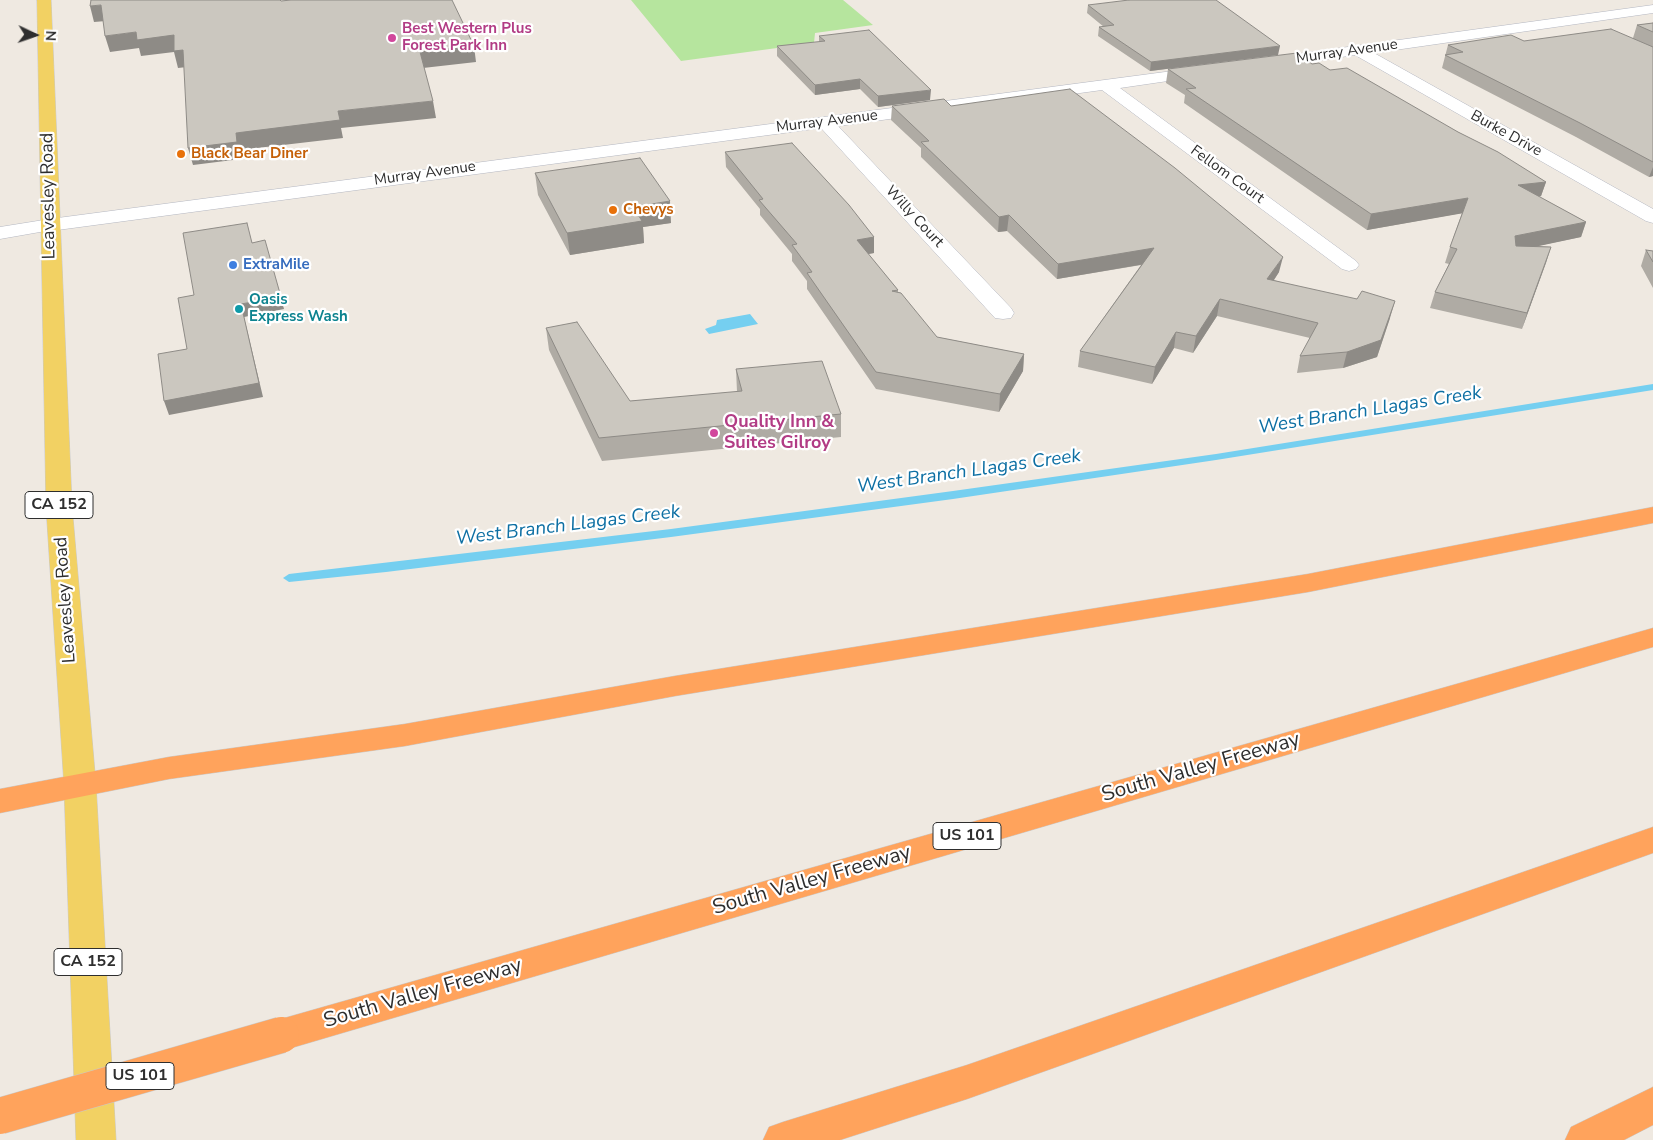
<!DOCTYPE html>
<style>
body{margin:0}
#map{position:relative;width:1653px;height:1140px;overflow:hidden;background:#efe9e1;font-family:"Nunito Sans",sans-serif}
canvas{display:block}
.north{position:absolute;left:10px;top:10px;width:50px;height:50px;-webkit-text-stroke:4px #fff;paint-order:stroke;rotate:93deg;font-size:14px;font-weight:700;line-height:20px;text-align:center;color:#2e2e2e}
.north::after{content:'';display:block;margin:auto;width:18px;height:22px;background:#2e2e2e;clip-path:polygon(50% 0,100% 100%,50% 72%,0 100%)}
</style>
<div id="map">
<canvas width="1653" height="1140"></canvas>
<div class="north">N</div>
</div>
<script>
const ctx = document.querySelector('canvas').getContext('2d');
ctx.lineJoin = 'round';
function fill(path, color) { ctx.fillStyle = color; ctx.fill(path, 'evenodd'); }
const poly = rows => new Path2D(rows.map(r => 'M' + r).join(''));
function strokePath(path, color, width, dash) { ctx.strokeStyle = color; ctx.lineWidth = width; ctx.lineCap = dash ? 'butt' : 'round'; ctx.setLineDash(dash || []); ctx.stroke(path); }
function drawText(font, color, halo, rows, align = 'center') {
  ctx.font = font + ' "Nunito Sans",sans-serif'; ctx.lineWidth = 4.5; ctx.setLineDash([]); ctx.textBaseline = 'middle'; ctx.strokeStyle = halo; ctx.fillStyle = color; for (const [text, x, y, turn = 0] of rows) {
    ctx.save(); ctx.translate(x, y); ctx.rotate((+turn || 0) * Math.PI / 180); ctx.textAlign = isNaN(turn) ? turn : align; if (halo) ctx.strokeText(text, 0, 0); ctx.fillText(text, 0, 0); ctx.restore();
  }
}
const green = poly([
 [631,0,843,0,873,25,815,33,814,43,681,61]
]);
const water = poly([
 [750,314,758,324,709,334,705,329,716,325,717,320]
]);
const stream = poly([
 [1653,384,1653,390,1216,460,953,499,671,537,386,572,289,582,283,578,289,574,671,529,953,491,1216,454,1653,384]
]);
const minor = poly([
 [1653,5,1653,13,1374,53,1653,209,1653,223,1646,221,1355,55,1268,68,1262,66,1260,63,1262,60,1268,58,1653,5],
 [1203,67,1209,69,1211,72,1209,75,1120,88,1356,261,1359,265,1356,269,1349,271,1342,269,1102,90,838,126,1011,308,1014,313,1011,318,1003,319,995,318,821,128,50,231,43,229,40,225,43,221,50,219,1203,67]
]);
const tertiary = poly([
 [50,219,57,221,60,225,57,229,0,239,0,227,50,219]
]);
const primary = poly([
 [37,0,51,0,72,506,96,785,116,1140,76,1140,64,785,46,506,37,0]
]);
const motorway = poly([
 [1653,507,1653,523,1308,592,675,696,405,746,169,779,0,813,0,789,169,757,405,724,675,676,1308,574,1653,507],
 [1653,628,1653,647,281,1051,268,1047,262,1035,268,1023,281,1019,1653,628],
 [1653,827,1653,853,967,1099,840,1140,763,1140,769,1127,783,1122,967,1065,1653,827],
 [1653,1087,1653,1125,1624,1140,1565,1140,1571,1127,1653,1087]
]);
const motorwayBridge = poly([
 [0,1116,281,1035]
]);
const wall = poly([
 [1088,5,1278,55,1150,71,1098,36,1099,27,1104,27,1087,13],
 [1653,23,1653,176,1649,177,1576,137,1442,68,1448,45,1633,38,1637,25],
 [819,36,930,100,878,107,860,89,815,95,777,56,777,46,819,42],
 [1312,64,1330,70,1458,132,1546,182,1541,196,1539,197,1586,222,1581,237,1537,246,1551,247,1522,329,1430,308,1435,292,1449,264,1445,263,1450,247,1462,213,1367,230,1184,103,1185,95,1166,83,1168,69],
 [892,106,951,106,1279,272,1274,280,1390,318,1377,357,1343,368,1297,373,1300,356,1310,338,1217,316,1193,353,1174,348,1152,384,1078,367,1080,351,1141,265,1057,279,1007,231,998,232,921,157,921,148,891,120],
 [725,152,874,237,874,253,868,254,898,290,898,293,937,337,1024,354,1023,371,999,412,876,389,807,289,807,281,792,261,792,254,760,215,760,209,726,167],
 [535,173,671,223,643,227,644,243,570,255,538,195],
 [1646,250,1653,251,1653,288,1641,266],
 [546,328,630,401,737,392,736,369,841,414,841,437,602,461,549,350]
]);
const shadedWall = poly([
 [101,5,106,21,94,22,90,6],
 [136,32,174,35,183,50,187,67,178,68,174,52,141,56,139,48,110,52,105,36],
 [474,46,476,62,423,68,420,52],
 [1280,46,1278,55,1150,71,1151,62],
 [860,79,860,89,815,95,815,85],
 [931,90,930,100,878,107,878,96],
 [433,101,436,118,341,128,343,138,240,150,241,159,193,165,188,148,236,133,338,111],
 [1653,167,1653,176,1649,177],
 [1546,182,1541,196,1513,200,1518,185],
 [1468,198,1464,213,1367,230,1371,214],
 [670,201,671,223,643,227,644,243,570,255,567,233,633,207],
 [1009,215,1007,231,998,232,999,217],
 [1586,222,1581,237,1511,252,1515,236],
 [874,237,874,253,857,256,857,240],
 [1551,247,1546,263,1522,329,1527,313],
 [1154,248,1151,263,1057,279,1058,264],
 [1283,257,1279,272,1264,295,1267,279],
 [281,297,284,309,244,317,263,397,169,415,164,401,241,304],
 [1220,299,1217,316,1193,353,1196,336],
 [1395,301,1390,318,1377,357,1343,368,1347,352],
 [1176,332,1174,348,1152,384,1155,367],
 [1024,354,1023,371,999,412,1000,394]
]);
const building = poly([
 [91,0,280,0,281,1,291,0,452,0,474,46,420,52,433,101,338,111,340,120,236,133,237,142,188,148,183,50,174,51,174,35,137,40,136,32,105,36,101,5,90,6,91,0],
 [1129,0,1216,0,1280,46,1151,62,1099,27,1114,25,1088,5,1129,0],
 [1653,23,1653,32,1637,25,1653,23],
 [1611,29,1653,47,1653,162,1580,123,1445,55,1463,52,1448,45,1511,35,1524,41,1611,29],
 [869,30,931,90,878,96,860,79,815,85,777,46,825,41,819,36,869,30],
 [1297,53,1312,64,1319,63,1330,70,1347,68,1458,132,1498,152,1546,182,1518,185,1586,222,1515,236,1516,246,1551,247,1527,313,1435,292,1457,249,1450,247,1468,198,1371,214,1186,89,1196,88,1168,69,1297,53],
 [1070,89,1175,168,1283,257,1267,279,1357,299,1362,291,1395,301,1381,340,1347,352,1300,356,1318,323,1220,299,1196,336,1176,332,1155,367,1080,351,1154,248,1058,264,1009,215,999,217,921,142,929,141,892,106,944,99,951,106,1070,89],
 [792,143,849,205,874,237,857,240,898,290,892,291,901,293,937,337,1024,354,1000,394,876,372,807,273,812,272,792,245,797,244,759,200,763,199,725,152,792,143],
 [640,158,670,201,633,207,642,221,567,233,535,173,640,158],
 [247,223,252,243,265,240,281,297,241,304,259,383,164,401,158,354,187,349,178,298,194,295,183,233,247,223],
 [1646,250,1653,251,1653,262,1646,250],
 [577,322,630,401,742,391,736,369,822,361,841,414,599,438,546,328,577,322]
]);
const markers = [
 [392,38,5,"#d1479c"],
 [181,154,5,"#e8710a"],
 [613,210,5,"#e8710a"],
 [233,265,5,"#3f7fe0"],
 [239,309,5,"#0f9aa8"],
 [714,433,5,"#d1479c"]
];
const farHotelnames = [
 ["Best Western Plus",402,29],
 ["Forest Park Inn",402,46]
];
const farStreetnames = [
 ["Murray Avenue",1347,52,-8],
 ["Murray Avenue",827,122,-7],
 ["Burke Drive",1506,134,29],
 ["Murray Avenue",425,174,-8],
 ["Fellom Court",1227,175,36],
 ["Willy Court",914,217,47]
];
const farFoodnames = [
 ["Black Bear Diner",191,154],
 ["Chevys",623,210]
];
const farShopnames = [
 ["ExtraMile",243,265]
];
const farCulturenames = [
 ["Oasis",249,300],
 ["Express Wash",249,317]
];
const shields = [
 [59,505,68],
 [967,836,68],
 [88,962,68],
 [140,1076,68]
];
const shieldNames = [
 ["CA 152",59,505],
 ["US 101",967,836],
 ["CA 152",88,962],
 ["US 101",140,1076]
];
const streetNames = [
 ["Leavesley Road",49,196,-91],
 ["Leavesley Road",66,600,-94]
];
const hotelNames = [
 ["Quality Inn &",724,423],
 ["Suites Gilroy",724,444]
];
const waterNames = [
 ["West Branch Llagas Creek",1370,411,-9],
 ["West Branch Llagas Creek",969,472,-8],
 ["West Branch Llagas Creek",568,526,-7]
];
const nearStreetnames = [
 ["South Valley Freeway",1201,768,-16],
 ["South Valley Freeway",812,881,-16],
 ["South Valley Freeway",423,994,-16]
];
fill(green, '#b6e59e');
fill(water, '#75cff0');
fill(stream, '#75cff0');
strokePath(minor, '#b4b7c1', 1);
strokePath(tertiary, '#b4b7c1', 1);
strokePath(primary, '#c9c9c9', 1);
strokePath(motorway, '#c9c9c9', 1);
fill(minor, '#fff');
fill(tertiary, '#fff');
fill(primary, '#f2d163');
fill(motorway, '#ffa35c');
strokePath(motorwayBridge, '#c9c9c9', 37, []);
strokePath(motorwayBridge, '#ffa35c', 36);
fill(wall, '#afaba4');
fill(shadedWall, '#8e8b86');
fill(building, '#cbc7bf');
strokePath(building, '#8e8b86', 1);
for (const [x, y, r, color] of markers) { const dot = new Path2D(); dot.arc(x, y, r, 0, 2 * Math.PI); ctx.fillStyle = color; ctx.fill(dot); strokePath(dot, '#fff', 2); }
drawText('bold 15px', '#b23c85', '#fff', farHotelnames, 'left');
drawText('15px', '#2e2e2e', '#fff', farStreetnames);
drawText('bold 15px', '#c56008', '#fff', farFoodnames, 'left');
drawText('bold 15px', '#366cbe', '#fff', farShopnames, 'left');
drawText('bold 15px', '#0d838f', '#fff', farCulturenames, 'left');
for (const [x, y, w] of shields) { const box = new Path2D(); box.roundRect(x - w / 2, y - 13.5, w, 27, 4); ctx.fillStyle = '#fff'; ctx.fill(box); strokePath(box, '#2e2e2e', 1); }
drawText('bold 16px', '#2e2e2e', null, shieldNames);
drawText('18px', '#2e2e2e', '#fff', streetNames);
drawText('bold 18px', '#b23c85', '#fff', hotelNames, 'left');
drawText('italic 19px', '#0d6fa3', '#fff', waterNames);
drawText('21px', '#2e2e2e', '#fff', nearStreetnames);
</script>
